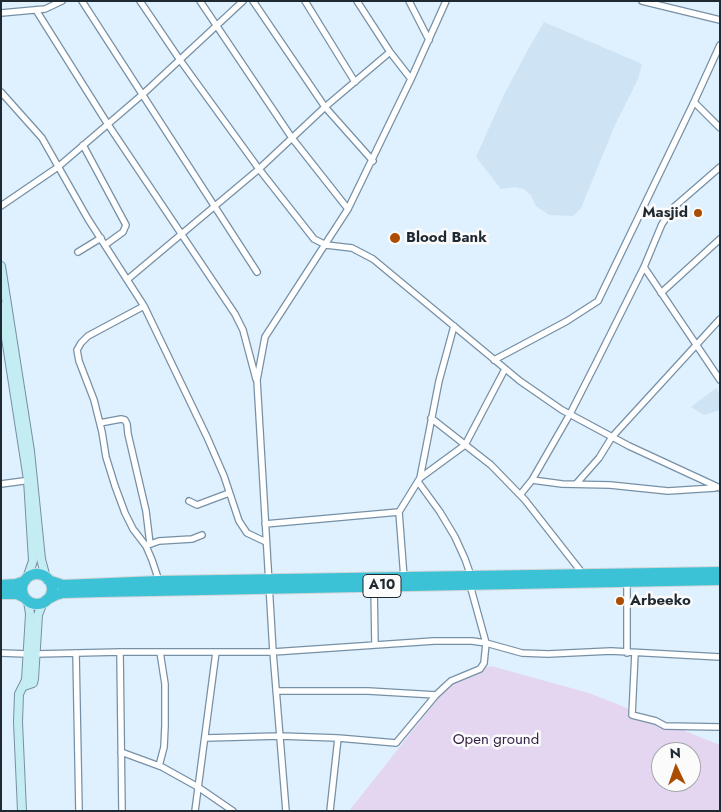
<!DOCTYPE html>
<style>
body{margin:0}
#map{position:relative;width:721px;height:812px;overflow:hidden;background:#dff0fe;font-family:Jost,sans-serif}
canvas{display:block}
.frame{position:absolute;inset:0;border:2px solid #1f2932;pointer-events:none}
.north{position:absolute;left:651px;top:742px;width:50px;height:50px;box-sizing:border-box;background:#fbfbfb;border:1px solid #a3a7ab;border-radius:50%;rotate:357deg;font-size:14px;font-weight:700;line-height:20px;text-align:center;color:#1f2932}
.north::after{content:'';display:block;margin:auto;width:18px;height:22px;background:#ac4c00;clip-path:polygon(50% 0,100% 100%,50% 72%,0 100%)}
</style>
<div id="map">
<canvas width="721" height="812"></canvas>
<div class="frame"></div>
<div class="north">N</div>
</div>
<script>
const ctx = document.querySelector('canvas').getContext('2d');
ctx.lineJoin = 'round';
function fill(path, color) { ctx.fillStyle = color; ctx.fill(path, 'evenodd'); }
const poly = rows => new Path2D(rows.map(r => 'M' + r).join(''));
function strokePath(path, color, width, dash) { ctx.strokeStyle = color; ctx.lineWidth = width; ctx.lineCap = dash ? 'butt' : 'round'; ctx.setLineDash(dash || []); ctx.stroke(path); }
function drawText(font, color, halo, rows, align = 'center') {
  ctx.font = font + ' Jost,sans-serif'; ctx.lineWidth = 5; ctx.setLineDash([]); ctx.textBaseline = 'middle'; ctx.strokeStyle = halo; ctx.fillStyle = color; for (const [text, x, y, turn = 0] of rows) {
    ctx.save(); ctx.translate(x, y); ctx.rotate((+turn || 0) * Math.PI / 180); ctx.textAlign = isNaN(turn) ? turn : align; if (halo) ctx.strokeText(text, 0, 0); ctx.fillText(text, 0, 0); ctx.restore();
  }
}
const built = poly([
 [544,22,642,64,638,79,615,125,581,208,573,216,549,215,536,206,531,195,524,189,515,187,501,189,476,157,503,97,530,46],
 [716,388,720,393,720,410,704,415,691,407]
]);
const green = poly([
 [491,666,589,693,720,745,720,811,349,811,455,677],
 [661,752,691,752,691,782,661,782]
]);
const street = poly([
 [82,1,257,272],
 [140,1,180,60,259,169,314,239,326,245,352,248,373,259,520,381,562,410,629,446,720,488],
 [200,1,292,138,348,209],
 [253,1,325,107,373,161],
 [305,1,355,82],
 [357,1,390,52,411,79],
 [409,1,429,40],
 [642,1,720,20],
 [36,10,107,123,235,314,243,330,256,379],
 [1,13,45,9,62,1],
 [1,92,42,138,88,219,144,306,207,437,224,476,239,521,247,533,266,542],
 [694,102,720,128],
 [83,145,126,225,123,232,105,245],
 [1,206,58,167,143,94,243,1],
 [78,252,101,238],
 [644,267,720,380],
 [128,279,259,169,325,107,390,52],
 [661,293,720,239],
 [144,306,88,336,81,343,77,350,79,361,94,400,102,432,106,457,115,486,125,513,133,529,146,546,152,560,159,581],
 [494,360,567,321,598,301,694,102,720,45],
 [431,418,491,465,525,500,583,574],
 [100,423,121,419,125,420,127,424,128,434,146,511,150,544],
 [420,478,465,445,505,369],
 [532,480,570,414,596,363,644,267,662,224,674,207,720,167],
 [419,483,440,512,455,537,465,559,471,576],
 [1,484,31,480],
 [576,484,599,458,612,437,720,319],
 [520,495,532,480,562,484,610,485,668,491,715,488],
 [189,501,197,505,229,493],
 [399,512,404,578],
 [265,524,399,512,420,478,439,381,454,326],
 [148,545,159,541,192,539,202,535],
 [374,586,375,645],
 [120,652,122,811],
 [1,653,27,654],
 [76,653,79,811],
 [627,653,627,582],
 [635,653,632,715,656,721,665,726,720,727],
 [36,654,120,652,273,652,434,641,472,641,486,643,522,653,548,654,611,651,720,657],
 [276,691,368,691,436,695],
 [205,738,280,736,338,738,396,743,436,695,451,681,480,669,484,663,486,643,470,585],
 [121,752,162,767,198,787,233,811],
 [159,766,164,747,165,726,165,684,160,652],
 [195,811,216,652],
 [286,811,273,652,257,380,265,337,348,209,411,79,446,1],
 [330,811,338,738]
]);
const secondary = poly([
 [1,266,30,451,41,559,46,578],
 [1,306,28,480,33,561,27,578],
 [24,686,33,683,34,679,38,615,43,602],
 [22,811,18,722,19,694,26,680,30,614,28,601]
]);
const highway = poly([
 '22 589a15 15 0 1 1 30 0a15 15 0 1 1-30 0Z',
 [48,580,63,585,159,581,720,572],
 [1,585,16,584,25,581],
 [1,594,17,594,25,598],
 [46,600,56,595,63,593,99,592,720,580]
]);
const markers = [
 [698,213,5,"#ac4c00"],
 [395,238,6,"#ac4c00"],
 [620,601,5,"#ac4c00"]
];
const shields = [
 [382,586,38]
];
const shieldNames = [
 ["A10",382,586]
];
const poiNames = [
 ["Masjid",688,213,"right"],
 ["Blood Bank",406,238],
 ["Arbeeko",630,601]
];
const parkNames = [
 ["Open ground",496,740]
];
fill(built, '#cee3f4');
fill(green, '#e4d6f1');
strokePath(street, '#7690a6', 8);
strokePath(secondary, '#7690a6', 10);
strokePath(highway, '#d2d4d6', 12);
strokePath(street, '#fff', 5.5);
strokePath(secondary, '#c4edf3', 8);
strokePath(highway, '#3bc2d6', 10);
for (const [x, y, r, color] of markers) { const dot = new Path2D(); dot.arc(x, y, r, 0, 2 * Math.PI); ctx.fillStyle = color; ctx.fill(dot); strokePath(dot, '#fbfbfb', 2); }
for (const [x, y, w] of shields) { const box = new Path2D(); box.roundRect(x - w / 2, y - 11.5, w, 23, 4); ctx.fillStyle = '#fbfbfb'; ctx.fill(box); strokePath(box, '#1f2932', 1); }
drawText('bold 14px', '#1f2932', null, shieldNames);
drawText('bold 15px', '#1f2932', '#fbfbfb', poiNames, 'left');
drawText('15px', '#362047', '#fbfbfb', parkNames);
</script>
